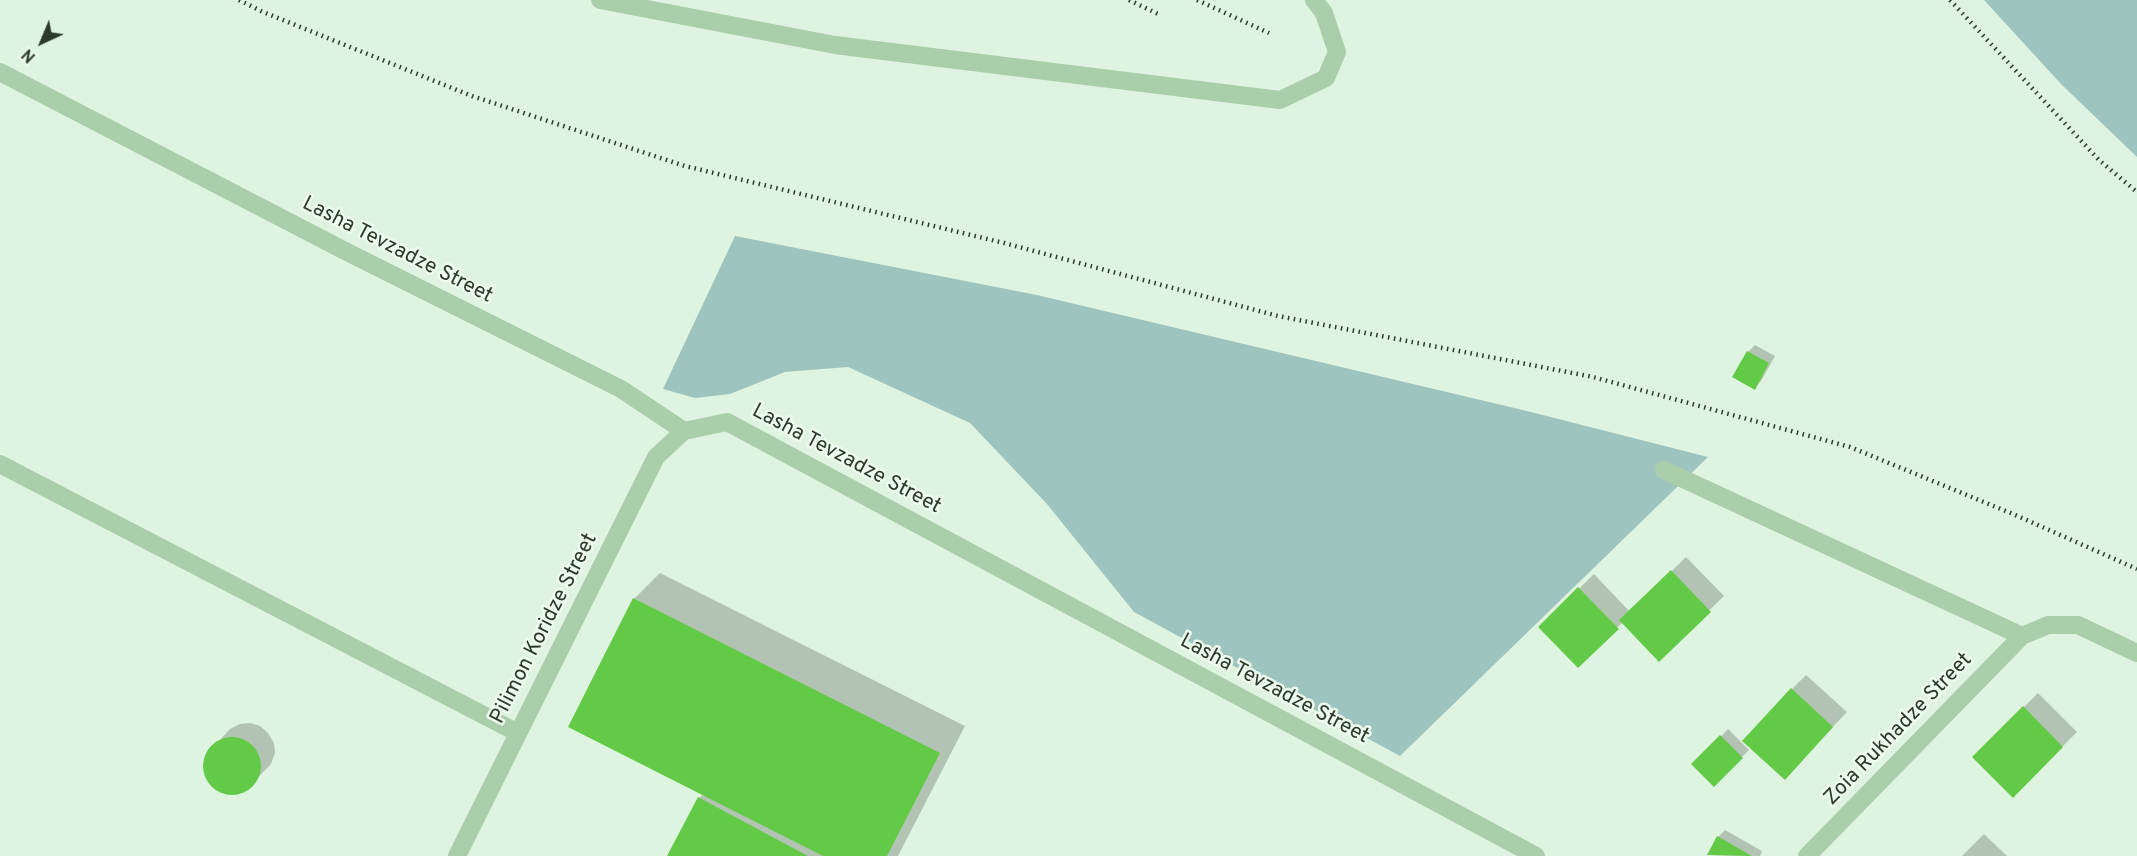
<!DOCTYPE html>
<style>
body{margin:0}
#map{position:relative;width:2137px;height:856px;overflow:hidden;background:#dff4e0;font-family:Overpass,sans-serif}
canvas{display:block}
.north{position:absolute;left:12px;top:12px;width:60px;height:60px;-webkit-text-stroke:4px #ecfbed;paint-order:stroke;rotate:224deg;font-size:16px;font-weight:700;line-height:24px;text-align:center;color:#2c3a2a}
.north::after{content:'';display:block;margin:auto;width:21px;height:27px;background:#2c3a2a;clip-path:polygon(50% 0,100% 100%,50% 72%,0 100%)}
</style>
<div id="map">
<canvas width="2137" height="856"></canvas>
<div class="north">N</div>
</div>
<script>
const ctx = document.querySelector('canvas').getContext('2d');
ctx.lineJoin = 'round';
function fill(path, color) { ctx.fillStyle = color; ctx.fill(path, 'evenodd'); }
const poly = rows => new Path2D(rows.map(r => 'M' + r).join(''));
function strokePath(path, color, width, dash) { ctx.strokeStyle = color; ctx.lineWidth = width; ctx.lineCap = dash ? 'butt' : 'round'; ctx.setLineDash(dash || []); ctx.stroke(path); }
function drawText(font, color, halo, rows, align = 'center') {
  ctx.font = font + ' Overpass,sans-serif'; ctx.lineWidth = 5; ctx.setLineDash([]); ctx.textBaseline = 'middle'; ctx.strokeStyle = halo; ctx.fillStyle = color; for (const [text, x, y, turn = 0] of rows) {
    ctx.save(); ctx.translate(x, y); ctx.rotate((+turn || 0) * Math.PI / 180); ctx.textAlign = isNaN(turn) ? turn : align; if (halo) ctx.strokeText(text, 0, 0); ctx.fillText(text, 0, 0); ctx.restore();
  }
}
const green = poly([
 [1984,0,2137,0,2137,157,2061,84],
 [735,236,1037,295,1527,411,1708,457,1400,756,1134,612,1047,504,970,423,848,367,785,372,730,394,695,398,663,389]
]);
const shadow = poly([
 [1755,345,1775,356,1761,381,1754,388,1748,352],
 [1686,557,1724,596,1659,659,1623,622,1578,666,1540,627,1594,574,1630,612],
 [660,573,965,726,898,856,669,856,699,798,704,794,634,599],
 [1806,675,1847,712,1799,763,1792,689],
 [2038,693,2077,732,2013,796,1974,757],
 [250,723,260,726,268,733,274,743,275,753,271,764,249,787,240,792,229,793,219,790,210,783,205,774,205,763,208,753,230,729,240,724],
 [1728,729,1749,750,1714,785,1694,764],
 [1725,830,1762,851,1760,856,1709,855,1718,837],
 [1984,834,2007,856,1962,856]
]);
const building = poly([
 [1747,351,1769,363,1755,390,1732,377],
 [1671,570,1711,612,1659,662,1619,620],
 [1578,587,1619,629,1578,668,1538,627],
 [633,598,940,753,887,856,823,856,568,727],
 [1791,688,1833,727,1785,780,1742,741],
 [2023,706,2063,747,2013,798,1972,757],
 [1720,735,1743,758,1714,787,1691,764],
 '203 766a29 29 0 1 1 58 0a29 29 0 1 1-58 0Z',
 [698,797,808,856,667,856],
 [1717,836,1752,856,1707,855]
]);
const minor = poly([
 [600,0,835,45,1280,100,1326,78,1337,52,1324,13,1314,0],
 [0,72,349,253,621,389,684,431,727,422,1536,856],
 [0,464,518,733],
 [1664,470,2022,636],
 [457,856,656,457,684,431],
 [1807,856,2022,636,2048,625,2078,625,2137,653]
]);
const rail = poly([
 [239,0,263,12,472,96,685,166,1004,243,1278,316,1593,377,1850,447,2013,514,2137,569],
 [1129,0,1158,14],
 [1197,0,1269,33],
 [1950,0,2099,160,2137,192]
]);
const streetNames = [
 ["Lasha Tevzadze Street",397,251,27],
 ["Lasha Tevzadze Street",846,460,28],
 ["Pilimon Koridze Street",545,629,-63],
 ["Lasha Tevzadze Street",1274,690,28],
 ["Zoia Rukhadze Street",1899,730,-46]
];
fill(green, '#9ec4bf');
fill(shadow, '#0003');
fill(building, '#63ca47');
strokePath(minor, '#aacdaa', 18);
strokePath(rail, '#2c3a2a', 4.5, [1.5, 4.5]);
drawText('21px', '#2c3a2a', '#ecfbed', streetNames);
</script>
